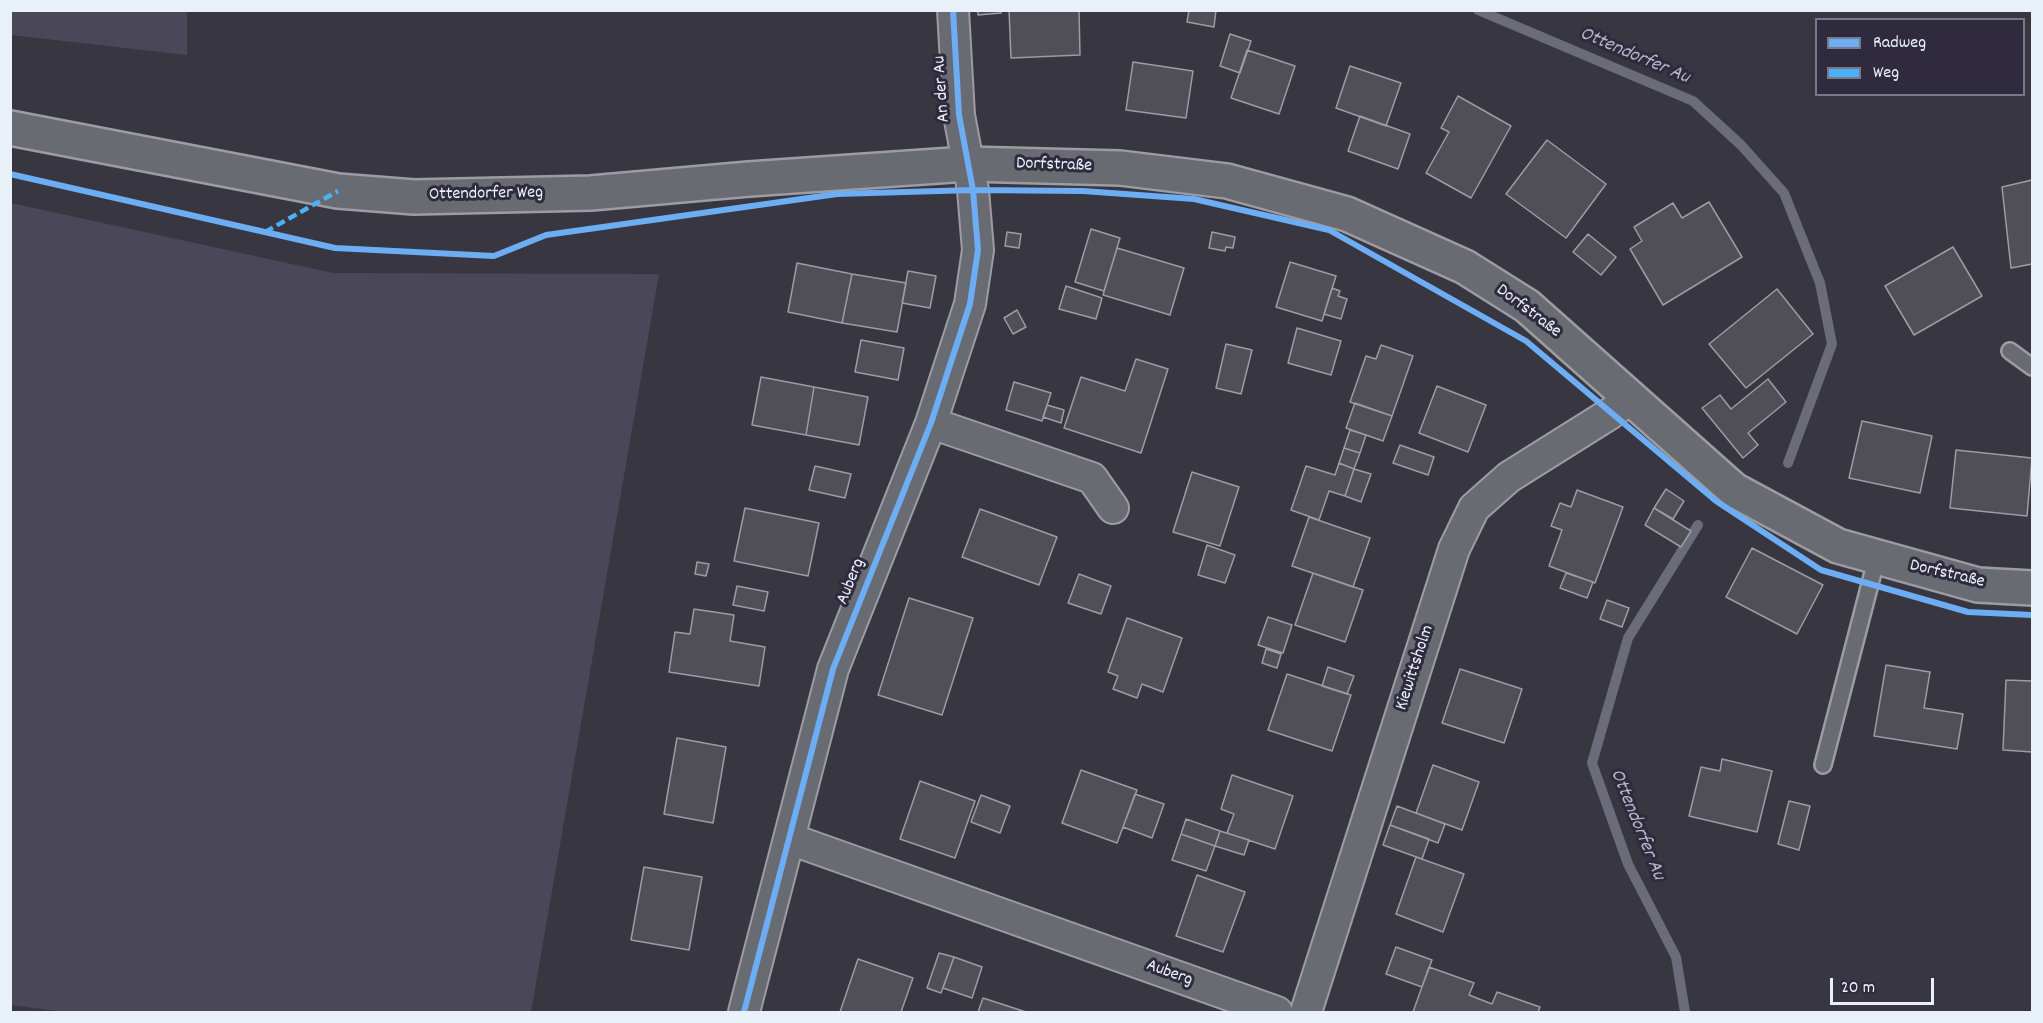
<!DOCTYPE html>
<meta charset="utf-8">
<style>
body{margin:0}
#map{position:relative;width:2043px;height:1023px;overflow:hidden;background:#383640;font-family:Dekko,sans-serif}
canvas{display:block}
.frame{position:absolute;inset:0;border:12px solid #e8f1f8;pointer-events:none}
.legend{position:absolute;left:1815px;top:18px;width:210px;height:78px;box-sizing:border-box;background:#2f2a3d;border:2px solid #797a88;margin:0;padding:8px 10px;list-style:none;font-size:18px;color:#e8f1f8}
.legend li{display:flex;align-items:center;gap:12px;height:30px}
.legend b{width:30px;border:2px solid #797a88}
.scale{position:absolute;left:1830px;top:978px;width:104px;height:27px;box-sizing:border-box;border:3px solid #e8f1f8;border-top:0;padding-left:8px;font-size:18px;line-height:21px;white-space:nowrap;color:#e8f1f8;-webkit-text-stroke:4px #2f2a3d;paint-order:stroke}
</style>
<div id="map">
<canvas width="2043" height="1023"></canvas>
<div class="frame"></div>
<ul class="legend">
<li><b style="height:8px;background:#6dadf4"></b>Radweg</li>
<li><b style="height:8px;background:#4cb0f7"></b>Weg</li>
</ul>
<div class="scale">20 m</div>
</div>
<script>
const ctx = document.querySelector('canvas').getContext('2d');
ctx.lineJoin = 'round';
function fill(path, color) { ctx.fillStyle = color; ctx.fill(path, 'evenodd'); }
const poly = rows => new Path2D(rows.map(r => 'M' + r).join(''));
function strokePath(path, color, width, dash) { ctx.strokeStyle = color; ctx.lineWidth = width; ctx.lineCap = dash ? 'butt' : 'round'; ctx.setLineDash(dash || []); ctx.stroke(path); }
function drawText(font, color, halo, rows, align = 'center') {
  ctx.font = font + ' Dekko,sans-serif'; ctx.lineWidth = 6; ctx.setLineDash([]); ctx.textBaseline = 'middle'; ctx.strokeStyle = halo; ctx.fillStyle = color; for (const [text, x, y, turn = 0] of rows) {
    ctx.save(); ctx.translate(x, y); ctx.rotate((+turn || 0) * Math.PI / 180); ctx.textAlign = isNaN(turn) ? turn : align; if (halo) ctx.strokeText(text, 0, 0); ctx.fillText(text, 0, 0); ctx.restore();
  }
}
const green = poly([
 [11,10,187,11,187,55,11,35],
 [11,203,333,273,659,274,531,1012,65,1012,11,1005]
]);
const stream = poly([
 [1478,10,1693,101,1741,145,1784,193,1820,283,1832,344,1788,463],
 [1685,1012,1676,957,1628,864,1592,763,1628,638,1698,525]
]);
const building = poly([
 [978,10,1001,10,1001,13,978,15,978,10],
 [1009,10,1079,10,1080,55,1011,58,1009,10],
 [1189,10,1216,10,1214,27,1187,22,1189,10],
 [1230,34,1251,41,1240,73,1220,66,1230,34],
 [1247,50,1295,66,1279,114,1231,98,1247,50],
 [1133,62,1193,71,1186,118,1126,110,1133,62],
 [1350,66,1401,83,1386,126,1336,108,1350,66],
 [1458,96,1511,126,1471,198,1426,173,1449,132,1441,128,1458,96],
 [1360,116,1410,134,1398,169,1348,151,1360,116],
 [1547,140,1606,184,1566,238,1506,194,1547,140],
 [2032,180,2032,264,2011,268,2002,187,2032,180],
 [1709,202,1742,257,1663,305,1630,249,1642,241,1634,227,1673,203,1682,218,1709,202],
 [1091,229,1120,238,1104,291,1075,282,1091,229],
 [1007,232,1021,234,1019,248,1005,246,1007,232],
 [1212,232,1235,237,1233,248,1226,247,1225,251,1209,248,1212,232],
 [1588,234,1616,257,1601,275,1573,252,1588,234],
 [1953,247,1982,296,1914,335,1885,286,1953,247],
 [1117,248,1184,268,1170,315,1103,295,1117,248],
 [1290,262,1336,276,1322,321,1276,307,1290,262],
 [797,263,852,274,842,323,788,312,797,263],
 [908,271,936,276,930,308,902,303,908,271],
 [852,274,906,283,897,332,842,323,852,274],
 [1066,286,1102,298,1096,319,1059,309,1066,286],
 [1332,288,1340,291,1338,296,1347,299,1341,319,1324,314,1332,288],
 [1777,289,1813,334,1746,388,1709,344,1777,289],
 [1017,310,1026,327,1013,334,1004,318,1017,310],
 [1297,328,1341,341,1331,375,1288,363,1297,328],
 [861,340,904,348,898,380,855,372,861,340],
 [1226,344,1252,350,1241,394,1216,388,1226,344],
 [1381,345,1413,356,1392,416,1350,402,1366,356,1376,359,1381,345],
 [1136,359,1168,369,1141,453,1064,428,1081,377,1125,391,1136,359],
 [761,377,814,387,806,435,752,425,761,377],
 [1768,379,1786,402,1748,433,1758,445,1743,458,1702,408,1720,395,1731,409,1768,379],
 [1014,382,1051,393,1042,421,1006,410,1014,382],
 [1437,386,1486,405,1468,452,1419,433,1437,386],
 [814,387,868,397,859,445,806,435,814,387],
 [1355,403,1392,416,1383,441,1346,428,1355,403],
 [1047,405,1064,410,1061,423,1043,417,1047,405],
 [1862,421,1932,436,1920,493,1849,478,1862,421],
 [1350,430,1366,435,1360,453,1344,448,1350,430],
 [1400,445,1434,457,1428,475,1393,463,1400,445],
 [1344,448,1360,453,1354,469,1339,463,1344,448],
 [1956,450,2032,458,2027,516,1950,508,1956,450],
 [1339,463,1354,469,1345,496,1329,491,1319,520,1291,510,1306,466,1335,475,1339,463],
 [815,466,851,474,845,498,809,490,815,466],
 [1354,469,1371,474,1361,502,1345,496,1354,469],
 [1192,472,1239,487,1220,546,1173,532,1192,472],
 [1666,489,1684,501,1673,519,1654,508,1666,489],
 [1577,490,1623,507,1595,583,1549,566,1562,530,1551,526,1560,503,1571,507,1577,490],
 [745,508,819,523,808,576,734,561,745,508],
 [1654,508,1691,531,1681,547,1645,525,1654,508],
 [980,509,1057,537,1039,585,962,557,980,509],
 [1309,517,1370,538,1353,587,1292,566,1309,517],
 [1207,545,1235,555,1225,583,1198,575,1207,545],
 [1752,548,1823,585,1797,634,1726,597,1752,548],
 [697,562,709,564,706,576,695,574,697,562],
 [1313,573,1363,590,1345,642,1295,625,1313,573],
 [1566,573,1593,582,1587,598,1560,588,1566,573],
 [1079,574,1111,586,1101,614,1068,603,1079,574],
 [737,586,768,592,764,611,733,605,737,586],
 [909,598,973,618,942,715,878,695,909,598],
 [1607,600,1629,608,1622,627,1600,619,1607,600],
 [694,609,734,615,730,641,765,647,759,686,669,672,675,632,690,634,694,609],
 [1268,617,1292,625,1283,653,1258,645,1268,617],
 [1127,618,1182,638,1163,692,1142,684,1137,698,1113,689,1118,676,1108,672,1127,618],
 [1266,649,1281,654,1277,668,1262,663,1266,649],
 [1886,665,1930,672,1924,708,1963,714,1957,749,1874,736,1886,665],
 [1328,667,1354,676,1347,694,1322,686,1328,667],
 [1460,669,1522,689,1504,743,1442,723,1460,669],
 [1287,674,1351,695,1332,751,1268,730,1287,674],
 [2006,680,2032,681,2032,752,2003,750,2006,680],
 [677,738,726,747,713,823,664,814,677,738],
 [1722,759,1772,771,1757,832,1689,816,1701,767,1720,771,1722,759],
 [1433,765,1479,782,1462,830,1416,813,1433,765],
 [1081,770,1137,790,1117,843,1062,823,1081,770],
 [1232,775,1293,796,1275,849,1227,833,1234,814,1221,809,1232,775],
 [920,781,975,801,955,858,900,839,920,781],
 [1135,794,1164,804,1152,838,1123,827,1135,794],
 [981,795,1010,806,1000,833,971,822,981,795],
 [1789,801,1810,806,1799,850,1778,844,1789,801],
 [1397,806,1445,824,1438,843,1390,825,1397,806],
 [1186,819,1220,831,1215,846,1181,834,1186,819],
 [1390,825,1429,839,1422,859,1383,845,1390,825],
 [1220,831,1249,840,1244,855,1215,846,1220,831],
 [1181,834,1215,846,1206,871,1172,860,1181,834],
 [1416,857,1464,874,1443,932,1396,914,1416,857],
 [644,867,702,877,689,950,631,940,644,867],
 [1197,875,1245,892,1223,952,1176,936,1197,875],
 [1396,947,1432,960,1422,987,1386,974,1396,947],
 [939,953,954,957,941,993,927,988,939,953],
 [954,957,982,967,972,998,943,988,954,957],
 [858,959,913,978,901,1012,840,1012,858,959],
 [1429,967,1474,983,1469,995,1492,1004,1497,992,1540,1007,1538,1012,1413,1012,1429,967],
 [983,998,1026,1012,978,1012,983,998]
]);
const lane = poly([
 [2010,351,2032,367],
 [1823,765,1877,557]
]);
const street = poly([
 [931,423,1092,478,1113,508],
 [790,839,1277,1012],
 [744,1012,833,669,931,423,970,304,978,250,973,190,959,115,953,10],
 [1306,1012,1454,549,1474,508,1509,477,1611,413,1630,398]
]);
const secondary = poly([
 [10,128,338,191,414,197,591,193,749,179,967,164,1120,168,1227,181,1347,214,1465,267,1527,306,1734,490,1838,546,1978,585,2032,588]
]);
const quiet = poly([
 [265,232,338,191]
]);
const cycleway = poly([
 [10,174,335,248,494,256,546,235,837,194,973,190,1083,191,1194,199,1329,230,1526,341,1716,501,1821,570,1968,612,2032,615],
 [744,1012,833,669,931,423,970,304,978,250,973,190,959,115,953,10]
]);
const streetNames = [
 ["An der Au",943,89,-94],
 ["Dorfstraße",1054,166,2],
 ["Ottendorfer Weg",486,195,-1],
 ["Dorfstraße",1528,312,37],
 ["Dorfstraße",1947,575,13],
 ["Auberg",852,582,-68],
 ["Kiewittsholm",1416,668,-72],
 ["Auberg",1169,974,20]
];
const waterNames = [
 ["Ottendorfer Au",1634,57,23],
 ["Ottendorfer Au",1636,825,68]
];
fill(green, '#4a4858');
strokePath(stream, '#6b6c79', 10);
fill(building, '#504f57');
strokePath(building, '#9c9ca2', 1.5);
strokePath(lane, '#9c9ca2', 20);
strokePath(street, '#9c9ca2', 34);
strokePath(secondary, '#9c9ca2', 38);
strokePath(lane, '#696b72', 15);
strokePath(street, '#696b72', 30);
strokePath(secondary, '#696b72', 33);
strokePath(quiet, '#4cb0f7', 4.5, [9, 4.5]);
strokePath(cycleway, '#6dadf4', 6);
drawText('18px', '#e8f1f8', '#2f2a3d', streetNames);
drawText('italic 20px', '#b2b7c2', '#2f2a3d', waterNames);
</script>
